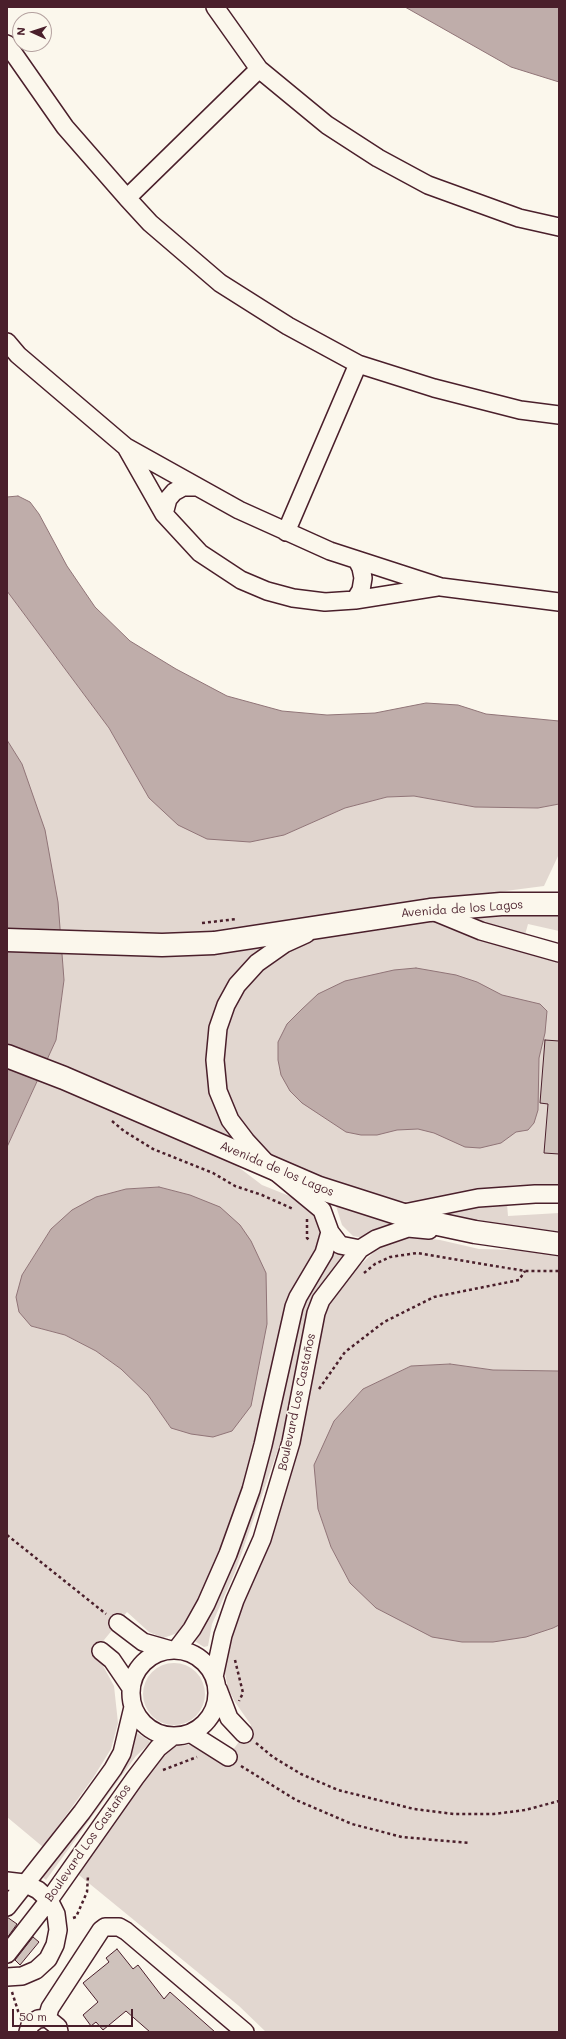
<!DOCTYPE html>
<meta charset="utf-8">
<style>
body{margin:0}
#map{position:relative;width:566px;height:2039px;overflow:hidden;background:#fbf7ec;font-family:Mali,sans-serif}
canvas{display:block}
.frame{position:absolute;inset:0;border:8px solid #4a1f2b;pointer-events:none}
.north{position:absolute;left:12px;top:12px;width:40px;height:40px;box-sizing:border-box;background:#fbf7ec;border:1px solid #b4a19f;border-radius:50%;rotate:273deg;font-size:11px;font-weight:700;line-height:16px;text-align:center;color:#4a1f2b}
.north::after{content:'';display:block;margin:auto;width:14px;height:18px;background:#4a1f2b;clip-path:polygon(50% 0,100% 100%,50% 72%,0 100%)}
.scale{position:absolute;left:12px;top:2009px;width:121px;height:18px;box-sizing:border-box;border:2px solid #4a1f2b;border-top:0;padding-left:5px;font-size:12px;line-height:14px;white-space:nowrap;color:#4a1f2b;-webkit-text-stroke:3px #fbf7ec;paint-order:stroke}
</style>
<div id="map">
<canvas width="566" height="2039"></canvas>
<div class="frame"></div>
<div class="north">N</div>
<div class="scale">50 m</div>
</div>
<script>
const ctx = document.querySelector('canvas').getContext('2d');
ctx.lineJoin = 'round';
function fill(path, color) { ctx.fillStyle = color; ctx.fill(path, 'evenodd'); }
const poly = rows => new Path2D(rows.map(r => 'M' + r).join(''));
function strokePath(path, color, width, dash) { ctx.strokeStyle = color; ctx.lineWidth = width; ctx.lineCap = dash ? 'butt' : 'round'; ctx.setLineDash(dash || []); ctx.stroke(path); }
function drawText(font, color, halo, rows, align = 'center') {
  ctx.font = font + ' Mali,sans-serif'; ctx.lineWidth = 3.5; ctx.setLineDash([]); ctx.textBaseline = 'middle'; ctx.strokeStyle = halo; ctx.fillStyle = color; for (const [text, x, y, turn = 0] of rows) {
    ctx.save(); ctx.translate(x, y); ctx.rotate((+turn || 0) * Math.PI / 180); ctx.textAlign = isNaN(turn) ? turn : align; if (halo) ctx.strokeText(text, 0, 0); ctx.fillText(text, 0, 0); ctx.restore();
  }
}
const green = poly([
 [7,591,109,728,149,798,284,835,345,808,387,797,414,796,475,807,538,808,559,804,559,854,544,886,413,903,215,932,158,936,101,937,101,931,60,930,22,764,7,740],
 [484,914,559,915,559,931,528,924,525,935,506,931,466,916],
 [409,920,444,923,559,958,559,1184,514,1185,415,1202,394,1201,372,1195,284,1162,264,1149,248,1134,236,1116,229,1096,225,1077,223,1060,224,1039,229,1017,248,980,297,943,323,936],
 [264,942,267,947,253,955,229,983,215,1011,210,1042,235,1140,46,1062,56,1040,64,980,61,954,152,954],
 [38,1080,216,1150,262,1185,312,1205,326,1234,260,1428,233,1519,194,1612,178,1633,163,1638,149,1632,127,1612,95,1651,114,1686,118,1723,111,1749,93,1778,43,1847,7,1817,7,1147],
 [159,1187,190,1195,171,1428,148,1395,121,1369,96,1351,65,1335,31,1326,22,1275,51,1229,96,1197,126,1189],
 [338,1204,401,1223,362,1238,353,1236,342,1225,336,1206],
 [507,1204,508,1216,559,1213,559,1232,486,1223,446,1213,487,1205],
 [397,1237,415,1237,440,1240,479,1249,559,1251,559,1371,493,1370,450,1364,411,1366,363,1389,334,1421,318,1509,331,1547,350,1583,553,1628,559,1625,559,2032,266,2032,239,2006,74,1871,159,1754,175,1746,188,1745,201,1746,225,1761,251,1725,235,1702,228,1688,224,1669,225,1647,324,1314,332,1297,345,1280,379,1247],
 [336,1248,347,1252,325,1280,314,1298,281,1441,235,1572,212,1624,208,1646,204,1647,193,1640,272,1438,301,1311,307,1294],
 '143 1694a31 31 0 1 1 62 0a31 31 0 1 1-62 0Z',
 [134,1731,148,1740,150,1742,149,1744,136,1756,46,1880,41,1876]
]);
const water = poly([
 [405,7,559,7,559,82,511,67,405,7],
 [18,496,30,502,39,514,67,566,95,607,130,641,176,669,227,696,282,711,327,715,375,713,426,703,458,705,486,714,559,721,559,804,538,808,475,807,414,796,387,797,345,808,284,835,250,842,207,839,178,825,149,798,109,728,7,591,7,497,18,496],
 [7,740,22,764,45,830,58,902,64,980,56,1040,7,1147,7,740],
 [416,968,456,975,477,982,502,995,540,1004,547,1011,545,1033,539,1058,538,1110,534,1123,528,1130,516,1132,501,1143,480,1148,465,1147,434,1133,418,1129,397,1130,377,1135,361,1135,346,1132,302,1103,290,1091,281,1075,278,1060,278,1042,287,1024,301,1010,318,994,345,981,394,970,416,968],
 [159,1187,190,1195,220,1207,240,1225,251,1241,266,1273,267,1324,251,1406,232,1431,213,1437,191,1434,171,1428,148,1395,121,1369,96,1351,65,1335,31,1326,19,1312,16,1297,22,1275,51,1229,72,1210,96,1197,126,1189,159,1187],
 [450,1364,493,1370,559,1371,559,1625,553,1628,526,1637,493,1642,462,1642,432,1637,376,1608,350,1583,331,1547,318,1509,314,1465,334,1421,363,1389,411,1366,450,1364]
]);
const building = poly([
 [545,1040,559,1041,559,1154,544,1153,548,1104,540,1103,545,1040],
 [7,1917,17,1924,7,1938,7,1917],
 [33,1937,39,1942,20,1965,15,1960,33,1937],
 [117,1949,133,1969,138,1965,164,1999,170,1992,215,2032,150,2032,126,2011,103,2030,96,2022,91,2026,83,2015,98,2002,83,1983,109,1962,106,1958,117,1949]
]);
const path = poly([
 [202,923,237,919],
 [112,1121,124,1131,153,1149,213,1173,235,1186,262,1195,293,1209],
 [307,1219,307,1238,310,1241],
 [364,1273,375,1264,390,1257,417,1253,525,1271,559,1271],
 [319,1389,345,1352,384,1322,434,1297,519,1280,525,1271],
 [7,1535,106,1614],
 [235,1660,243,1693,239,1701],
 [256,1743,273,1757,301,1774,338,1790,414,1809,454,1814,494,1814,525,1810,559,1801],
 [241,1766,296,1800,352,1824,402,1837,469,1843],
 [163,1770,197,1757],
 [73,1918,76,1917,87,1892,88,1876],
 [12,1992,19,2014]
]);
const minor = poly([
 [215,7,259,69,327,125,378,158,428,185,519,218,559,227],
 [7,44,65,127,127,198,150,223,220,283,288,326,358,364,434,388,520,410,559,415],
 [127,198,259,69],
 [7,342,18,355,126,447,239,510,330,551,441,587,559,602],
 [126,447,164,514,200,553,241,580,267,591,293,598,325,602,355,600,437,587],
 [164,514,168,499,174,492,183,487,197,487],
 [286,532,358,364],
 [355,600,361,590,363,578,361,568,357,560],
 [430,910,481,931,559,953],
 [306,934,284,944,257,963,237,985,226,1005,218,1028,215,1060,218,1091,230,1120,246,1141,270,1167,322,1210,330,1232,340,1245,360,1249,376,1239,408,1228,429,1230],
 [399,1214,478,1198,535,1194,559,1194],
 [118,1623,143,1642,171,1650],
 [176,1650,192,1629,206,1604,228,1554,251,1490,263,1445,294,1307,298,1297,324,1253,330,1232],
 '131 1693a43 43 0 1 1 86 0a43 43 0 1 1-86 0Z',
 [101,1651,112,1660,131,1688],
 [214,1677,223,1635,235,1600,262,1539,291,1442,316,1313,321,1300,360,1249],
 [218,1689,229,1718,244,1734],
 [190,1733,228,1757],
 [7,1881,24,1883,38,1890,49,1900,56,1914,58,1930,55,1945,48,1959,36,1970,22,1976,7,1977],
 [7,1907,82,1812,113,1769,122,1753,133,1707],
 [7,1954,49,1900,135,1778,158,1748,173,1736],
 [47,2018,50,2008,101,1930,105,1927,119,1927,126,1931,245,2032],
 [28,2032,30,2025,38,2019,47,2018,58,2027,59,2032]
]);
const tertiary = poly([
 [7,940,162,945,214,943,430,910,501,904,559,904],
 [7,1056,64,1078,319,1188,419,1220,475,1232,559,1244]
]);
const streetNames = [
 ["Avenida de los Lagos",462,909,-4],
 ["Avenida de los Lagos",277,1169,23],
 ["Boulevard Los Castaños",297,1402,-78],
 ["Boulevard Los Castaños",88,1843,-55]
];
fill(green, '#e2d7d0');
fill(water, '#bfadaa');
strokePath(water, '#907477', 1);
fill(building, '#cfc2bc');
strokePath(building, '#4a1f2b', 1);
strokePath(minor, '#4a1f2b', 20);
strokePath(tertiary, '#4a1f2b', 25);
strokePath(path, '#4a1f2b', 2.5, [3, 3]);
strokePath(minor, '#fbf7ec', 17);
strokePath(tertiary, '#fbf7ec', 22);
drawText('12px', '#4a1f2b', '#fbf7ec', streetNames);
</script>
